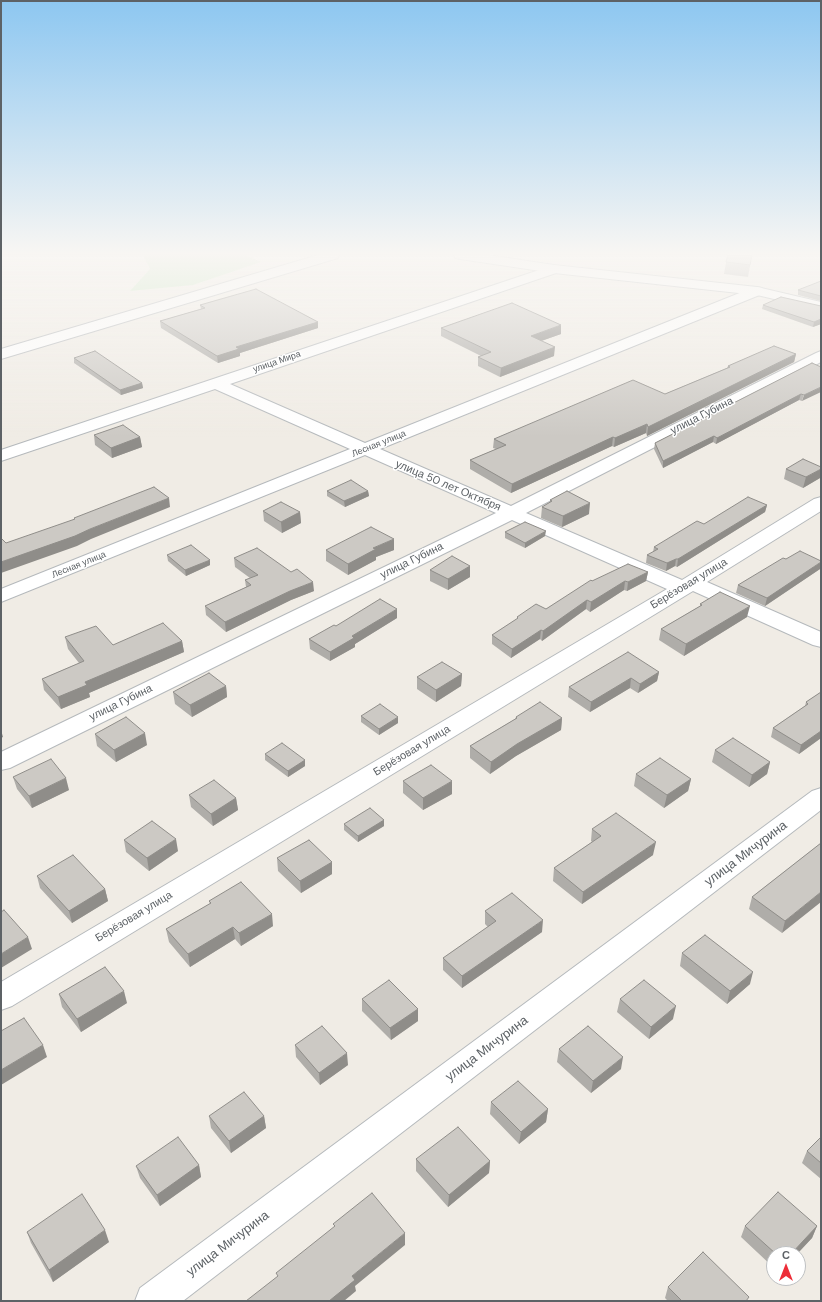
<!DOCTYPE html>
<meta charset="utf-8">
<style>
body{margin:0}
#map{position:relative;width:822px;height:1302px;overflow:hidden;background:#f0ece5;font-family:"DM Sans",sans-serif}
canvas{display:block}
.frame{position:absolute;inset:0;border:2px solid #5d6266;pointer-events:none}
.north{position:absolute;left:766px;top:1246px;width:40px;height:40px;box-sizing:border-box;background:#fff;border:1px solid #bec0c2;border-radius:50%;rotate:0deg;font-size:11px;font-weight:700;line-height:16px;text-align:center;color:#5d6266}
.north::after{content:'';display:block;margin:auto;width:14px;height:18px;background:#ed2d38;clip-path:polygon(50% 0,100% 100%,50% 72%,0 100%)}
</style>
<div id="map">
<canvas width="822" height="1302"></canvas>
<div class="frame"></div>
<div class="north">С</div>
</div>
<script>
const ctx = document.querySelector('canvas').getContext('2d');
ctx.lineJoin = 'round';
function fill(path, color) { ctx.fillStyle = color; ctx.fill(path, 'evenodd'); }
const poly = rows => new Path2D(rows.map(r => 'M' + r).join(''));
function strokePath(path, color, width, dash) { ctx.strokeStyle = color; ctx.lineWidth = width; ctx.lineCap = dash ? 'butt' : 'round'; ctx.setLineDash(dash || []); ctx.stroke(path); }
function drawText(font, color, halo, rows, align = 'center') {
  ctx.font = font + ' "DM Sans",sans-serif'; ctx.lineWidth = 3; ctx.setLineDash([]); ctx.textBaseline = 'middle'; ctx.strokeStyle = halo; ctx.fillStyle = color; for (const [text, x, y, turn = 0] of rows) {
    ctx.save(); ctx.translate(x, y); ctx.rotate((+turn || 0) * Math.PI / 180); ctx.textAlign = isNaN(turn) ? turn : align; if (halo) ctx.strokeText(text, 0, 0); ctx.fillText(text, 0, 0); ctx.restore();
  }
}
const green = poly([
 [143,255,246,255,261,262,193,285,130,291,150,269]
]);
const minor = poly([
 [318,255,339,255,338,258,1,359,1,349,318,255],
 [554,265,559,266,561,269,559,272,230,384,365,443,752,288,757,287,762,288,764,291,762,294,380,449,511,506,816,353,821,351,821,362,526,513,682,580,814,499,821,497,821,511,707,582,821,632,821,647,813,645,693,591,12,1006,1,1010,1,982,667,589,512,520,10,768,1,770,1,752,496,513,365,455,1,602,1,589,350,449,215,389,1,461,1,450,554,265]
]);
const tertiary = poly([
 [454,255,488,255,554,265,757,287,821,302,821,310,757,295,554,273,460,259,455,258,454,255],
 [821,788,821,810,183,1301,135,1301,140,1288,812,791,821,788]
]);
const wall = poly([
 [752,255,748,277,724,274,726,262],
 [821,281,821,301,798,295,798,290],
 [200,305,318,322,318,328,240,353,240,356,218,363,161,328,160,321,201,309],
 [763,305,821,306,821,324,813,327,762,309],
 [441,328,561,334,541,341,554,356,500,377,478,366,478,357,481,356,441,336],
 [796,354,794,362,647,436,646,433,614,447,612,446,511,493,470,469,470,460,496,449,493,448,494,439,665,394,727,368,728,366],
 [74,358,142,383,143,388,121,395,74,363],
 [812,363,802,401,799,400,716,444,713,442,663,468,654,449,655,443],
 [94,435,140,437,142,447,112,458,95,445],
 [786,469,820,478,803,488,784,479],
 [327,491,368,491,369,496,345,507,327,496],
 [550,500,589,514,562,527,541,518,542,507,550,502],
 [767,505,765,512,677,567,675,566,666,571,646,563,647,555,653,552,654,547,704,524],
 [263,511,300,512,301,523,282,533,264,521],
 [505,532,545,536,525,548,505,538],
 [326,550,394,550,376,557,376,560,348,575,326,561],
 [167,555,210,565,186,576,168,561],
 [234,558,314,591,291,600,226,632,206,615,205,606,246,587,245,580,250,578,235,567],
 [786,559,820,569,765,606,736,593,738,585],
 [470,566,470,577,448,590,430,581,430,570],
 [648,572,646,581,627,591,624,590,590,612,586,609,542,641,540,639,511,658,492,644,492,635,517,619,517,617,546,609,592,581],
 [700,604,747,617,684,656,659,640,661,629,700,606],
 [397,618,355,644,355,647,330,661,310,649,309,639,336,626],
 [65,637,113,645,182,641,184,652,89,693,90,697,61,709,44,690,42,679,79,663,68,649],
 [659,672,657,681,638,693,630,688,590,712,568,697,569,687],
 [462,674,461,686,436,702,417,689,417,677],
 [226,686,227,697,192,717,175,704,173,692],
 [821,692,821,738,799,754,771,737,773,728,805,706,806,702],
 [361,716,398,723,379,735,361,722],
 [516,717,562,718,561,730,516,756,490,774,470,758,470,746,515,719],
 [95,734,147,745,116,762,97,746],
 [715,750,770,762,767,774,749,787,712,762],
 [265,754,305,760,305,766,288,777,265,760],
 [636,774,691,779,688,791,664,808,634,786],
 [13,777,69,790,32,808,17,789],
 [403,781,452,794,423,810,403,793],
 [189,795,236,798,238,810,213,826,191,807],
 [384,820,384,826,358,842,344,830,344,824],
 [592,829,653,855,582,904,553,881,554,868,592,842,591,841],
 [124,840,178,851,149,871,126,852],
 [821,843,782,933,749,909,752,897],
 [277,858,332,862,332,874,301,893,278,871],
 [37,876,105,889,108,901,72,923,40,888],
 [209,901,273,926,241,946,235,939,190,967,169,942,166,929,210,904],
 [485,911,542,932,462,988,443,970,443,958,488,927,485,924],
 [682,953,750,984,727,1004,680,966],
 [59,994,127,1003,81,1032,62,1007],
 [362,999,418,1009,418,1021,391,1040,362,1011],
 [620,999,673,1019,649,1039,617,1012],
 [295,1045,348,1065,320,1085,296,1057],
 [559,1049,621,1069,591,1093,557,1062],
 [491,1102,548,1109,546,1122,519,1144,490,1114],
 [209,1116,264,1116,266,1128,231,1153,211,1128],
 [821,1137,821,1179,802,1163,807,1151],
 [416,1159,490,1161,489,1173,448,1207,416,1171],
 [199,1165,201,1177,160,1206,140,1178,136,1166],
 [745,1226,817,1226,812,1238,797,1254,774,1254,774,1268,741,1237],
 [27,1232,109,1242,53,1282,31,1243],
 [668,1287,748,1301,668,1301,665,1298]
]);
const shadedWall = poly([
 [821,319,821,324,813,327,814,322],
 [318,322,318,328,240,353,240,356,218,363,217,356,236,347],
 [561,325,561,334,530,345,531,336],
 [555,347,554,356,500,377,501,368],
 [796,354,794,362,647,436,648,427],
 [142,383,143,388,121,395,120,390],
 [821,387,821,392,802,401,804,395],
 [801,394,799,400,716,444,717,438],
 [647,424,646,433,614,447,615,438],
 [714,436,713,442,663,468,663,461],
 [140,437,142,447,112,458,111,448],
 [613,437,612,446,511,493,512,484],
 [821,469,821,474,820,478,803,488,806,477],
 [368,491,369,496,345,507,344,501],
 [169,498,170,507,91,539,77,546,1,573,1,562,90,529],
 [590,503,589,514,562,527,563,516],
 [767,505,765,512,677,567,678,559],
 [300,512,301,523,282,533,281,522],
 [546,531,545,536,525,548,525,543],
 [394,539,394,550,376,557,376,560,348,575,348,564,373,548],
 [676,559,675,566,666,571,667,563],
 [210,560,210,565,186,576,185,570],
 [821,562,820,569,765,606,767,598],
 [470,566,470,577,448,590,448,579],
 [648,572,646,581,627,591,628,582],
 [625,581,624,590,590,612,591,602],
 [313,582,314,591,291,600,226,632,225,622,290,591],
 [587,600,586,609,542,641,543,631],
 [750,606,747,617,684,656,686,644],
 [397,609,397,618,355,644,355,647,330,661,330,652,352,636],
 [541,630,540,639,511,658,512,649],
 [182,641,184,652,89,693,90,697,61,709,58,697,85,682],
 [659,672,657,681,638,693,640,684],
 [462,674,461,686,436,702,436,690],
 [631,678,630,688,590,712,591,702],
 [226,686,227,697,192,717,190,705],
 [398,717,398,723,379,735,379,729],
 [562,718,561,730,516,756,490,774,491,762,517,744],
 [1,730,3,737,1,738],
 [821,731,821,738,799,754,801,745],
 [145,733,147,745,116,762,114,750],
 [305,760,305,766,288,777,288,771],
 [770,762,767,774,749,787,752,775],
 [66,778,69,790,32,808,29,796],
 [691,779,688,791,664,808,667,795],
 [452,781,452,794,423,810,423,798],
 [236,798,238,810,213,826,211,814],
 [384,820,384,826,358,842,358,836],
 [176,839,178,851,149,871,147,858],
 [656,842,653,855,582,904,583,892],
 [332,862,332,874,301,893,300,881],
 [105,889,108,901,72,923,69,911],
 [821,892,821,902,782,933,785,921],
 [272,914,273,926,241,946,239,933],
 [543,920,542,932,462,988,462,976],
 [233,927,235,939,190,967,188,954],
 [28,937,32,949,1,968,1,954],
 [753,972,750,984,727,1004,730,991],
 [124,991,127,1003,81,1032,77,1019],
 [676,1006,673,1019,649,1039,651,1027],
 [418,1009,418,1021,391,1040,390,1028],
 [43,1045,47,1057,1,1085,1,1070],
 [347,1053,348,1065,320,1085,319,1073],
 [623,1057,621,1069,591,1093,593,1081],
 [548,1109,546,1122,519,1144,521,1132],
 [264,1116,266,1128,231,1153,229,1141],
 [490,1161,489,1173,448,1207,449,1195],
 [199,1165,201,1177,160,1206,157,1195],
 [817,1226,812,1238,797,1254,791,1254],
 [105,1230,109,1242,53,1282,49,1270],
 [405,1233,405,1245,355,1286,356,1291,344,1301,329,1301,352,1276]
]);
const building = poly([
 [728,255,752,255,750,265,726,262,728,255],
 [821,281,821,296,798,290,821,281],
 [256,289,318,322,236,347,239,349,217,356,160,321,205,308,200,305,256,289],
 [781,297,821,306,821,319,814,322,763,305,781,297],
 [512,303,561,325,531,336,555,347,501,368,478,357,491,352,441,328,512,303],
 [774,346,796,354,648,427,647,424,615,438,613,437,512,484,470,460,506,445,494,439,633,380,665,394,730,367,728,366,774,346],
 [95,351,142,383,120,390,74,358,95,351],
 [812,363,821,367,821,387,804,395,801,394,717,438,714,436,663,461,655,443,812,363],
 [123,425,140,437,111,448,94,435,123,425],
 [803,459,821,467,821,469,806,477,786,469,803,459],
 [351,480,368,491,344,501,327,491,351,480],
 [154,487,169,498,90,529,75,536,1,562,1,538,6,543,75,519,74,518,154,487],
 [567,491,590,503,563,516,542,507,552,501,550,500,567,491],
 [748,497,767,505,678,559,676,559,667,563,647,555,658,549,654,547,697,521,704,524,748,497],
 [281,502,300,512,281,522,263,511,281,502],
 [525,522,546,531,525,543,505,532,525,522],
 [371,527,394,539,373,548,376,549,348,564,326,550,371,527],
 [191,545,210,560,185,570,167,555,191,545],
 [257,548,291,572,297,569,313,582,290,591,225,622,205,606,251,585,245,580,258,575,234,558,257,548],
 [800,551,821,561,821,562,767,598,738,585,783,558,786,559,800,551],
 [452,556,470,566,448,579,430,570,452,556],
 [628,564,648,572,628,582,625,581,591,602,587,600,543,631,541,630,512,649,492,635,518,618,517,617,536,604,546,609,591,580,592,581,628,564],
 [720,592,750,606,686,644,661,629,702,605,700,604,720,592],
 [380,599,397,609,352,636,354,638,330,652,309,639,334,625,336,626,380,599],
 [163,623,182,641,85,682,87,685,58,697,42,679,84,661,65,637,96,626,113,645,163,623],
 [628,652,659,672,640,684,631,678,591,702,569,687,628,652],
 [442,662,462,674,436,690,417,677,442,662],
 [209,673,226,686,190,705,173,692,209,673],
 [821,692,821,731,801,745,773,728,808,704,806,702,821,692],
 [540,702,562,718,517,744,491,762,470,746,517,718,516,717,540,702],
 [380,704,398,717,379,729,361,716,380,704],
 [126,717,145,733,114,750,95,734,126,717],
 [733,738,770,762,752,775,715,750,733,738],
 [282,743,305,760,288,771,265,754,282,743],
 [660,758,691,779,667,795,636,774,660,758],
 [51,759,66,778,29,796,13,777,51,759],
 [431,765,452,781,423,798,403,781,431,765],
 [214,780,236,798,211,814,189,795,214,780],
 [370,808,384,820,358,836,344,824,370,808],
 [616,813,656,842,583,892,554,868,601,836,592,829,616,813],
 [152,821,176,839,147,858,124,840,152,821],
 [309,840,332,862,300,881,277,858,309,840],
 [821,843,821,892,785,921,752,897,821,843],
 [73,855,105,889,69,911,37,876,73,855],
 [241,882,272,914,239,933,233,927,188,954,166,929,211,903,209,901,241,882],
 [512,893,543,920,462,976,443,958,496,921,485,911,512,893],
 [4,910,28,937,1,954,1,912,4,910],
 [705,935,753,972,730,991,682,953,705,935],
 [105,967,124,991,77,1019,59,994,105,967],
 [389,980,418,1009,390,1028,362,999,389,980],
 [644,980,676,1006,651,1027,620,999,644,980],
 [24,1018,43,1045,1,1070,1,1031,24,1018],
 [322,1026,347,1053,319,1073,295,1045,322,1026],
 [588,1026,623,1057,593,1081,559,1049,588,1026],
 [518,1081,548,1109,521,1132,491,1102,518,1081],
 [244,1092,264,1116,229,1141,209,1116,244,1092],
 [458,1127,490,1161,449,1195,416,1159,458,1127],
 [178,1137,199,1165,157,1195,136,1166,178,1137],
 [821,1137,821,1163,807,1151,821,1137],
 [778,1192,817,1226,791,1254,776,1254,745,1226,778,1192],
 [372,1193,405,1233,352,1276,355,1280,329,1301,246,1301,278,1276,276,1273,335,1226,333,1224,372,1193],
 [82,1194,105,1230,49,1270,27,1232,82,1194],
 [703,1252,749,1297,746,1301,682,1301,668,1287,703,1252]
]);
const farStreetnames = [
 ["улица Мира",277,362,-19],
 ["Лесная улица",379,444,-22],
 ["Лесная улица",79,565,-22]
];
const streetNames = [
 ["улица Губина",702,416,-27],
 ["улица 50 лет Октября",448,486,23],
 ["улица Губина",412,561,-26],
 ["Берёзовая улица",689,584,-31],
 ["улица Губина",121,703,-26],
 ["Берёзовая улица",412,751,-31],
 ["Берёзовая улица",134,917,-31]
];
const nearStreetnames = [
 ["улица Мичурина",746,854,-37],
 ["улица Мичурина",487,1049,-37],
 ["улица Мичурина",228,1244,-37]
];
fill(green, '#c6e7c1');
strokePath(minor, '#b5b9bc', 2);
strokePath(tertiary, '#b5b9bc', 2);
fill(minor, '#fff');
fill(tertiary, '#fff');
fill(wall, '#afada9');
fill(shadedWall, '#8f8d89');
fill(building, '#ccc9c4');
strokePath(building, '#8f8d89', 1);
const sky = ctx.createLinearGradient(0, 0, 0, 437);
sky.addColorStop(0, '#8dc7f1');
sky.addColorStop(0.58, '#f8f6f3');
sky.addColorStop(1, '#f8f6f300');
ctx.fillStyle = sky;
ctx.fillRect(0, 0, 822, 437);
drawText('9px', '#5d6266', '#fff', farStreetnames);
drawText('11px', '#5d6266', '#fff', streetNames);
drawText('13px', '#5d6266', '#fff', nearStreetnames);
</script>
